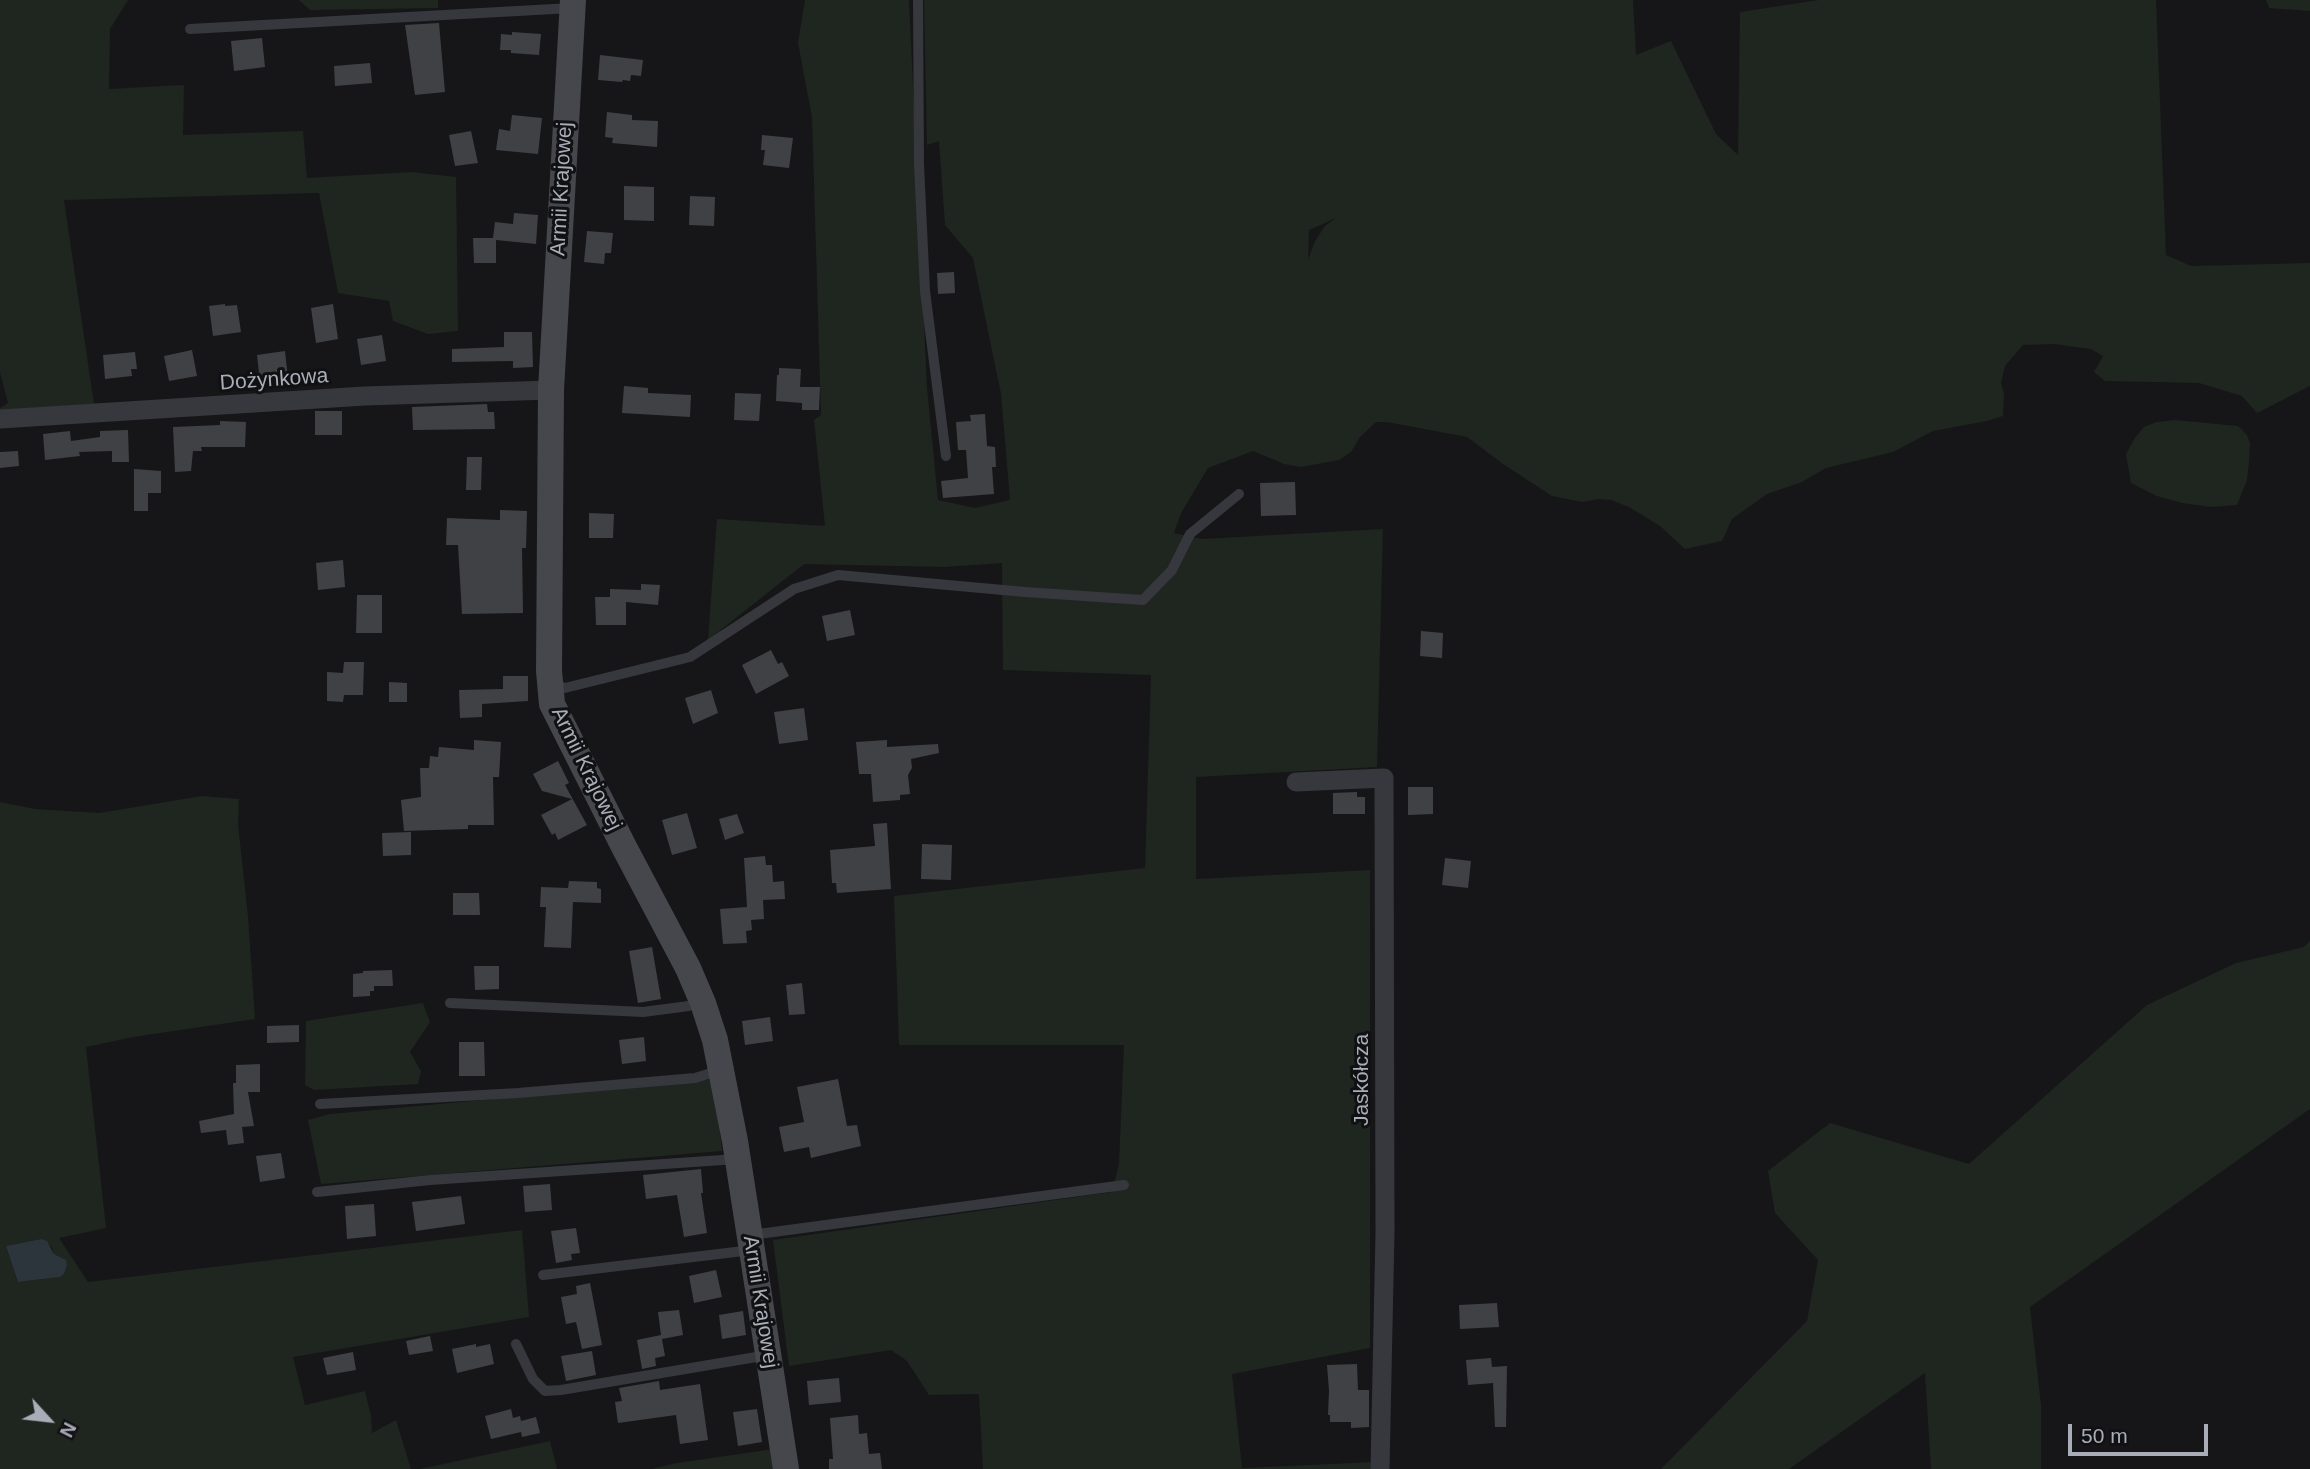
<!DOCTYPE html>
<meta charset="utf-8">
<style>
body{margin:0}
#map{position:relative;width:2310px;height:1469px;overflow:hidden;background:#161618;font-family:Helvetica,sans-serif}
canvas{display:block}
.north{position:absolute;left:14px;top:1385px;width:70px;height:70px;-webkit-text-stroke:5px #111113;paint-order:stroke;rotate:117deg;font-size:19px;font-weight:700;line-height:28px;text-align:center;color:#a8adb8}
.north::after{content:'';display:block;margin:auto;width:24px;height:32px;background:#a8adb8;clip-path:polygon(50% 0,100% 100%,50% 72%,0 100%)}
.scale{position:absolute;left:2068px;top:1424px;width:140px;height:32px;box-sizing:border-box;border:4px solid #a8adb8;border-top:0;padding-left:9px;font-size:21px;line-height:24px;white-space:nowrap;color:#a8adb8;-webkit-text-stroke:5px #111113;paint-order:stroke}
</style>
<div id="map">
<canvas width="2310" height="1469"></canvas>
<div class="north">N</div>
<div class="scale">50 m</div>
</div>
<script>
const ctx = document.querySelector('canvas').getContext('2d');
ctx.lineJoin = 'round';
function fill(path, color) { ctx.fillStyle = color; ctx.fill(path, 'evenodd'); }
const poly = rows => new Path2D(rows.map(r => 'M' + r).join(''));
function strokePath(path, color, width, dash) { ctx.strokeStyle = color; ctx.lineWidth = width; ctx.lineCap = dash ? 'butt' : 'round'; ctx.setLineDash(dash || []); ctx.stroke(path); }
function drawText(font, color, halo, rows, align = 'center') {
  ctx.font = font + ' Helvetica,sans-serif'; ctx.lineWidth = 6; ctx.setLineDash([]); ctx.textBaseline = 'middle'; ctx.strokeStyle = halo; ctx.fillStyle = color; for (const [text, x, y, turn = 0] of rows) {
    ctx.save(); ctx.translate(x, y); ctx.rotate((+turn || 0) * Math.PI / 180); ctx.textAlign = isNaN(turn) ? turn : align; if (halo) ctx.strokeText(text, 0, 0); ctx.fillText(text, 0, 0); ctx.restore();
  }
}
const green = poly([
 [0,0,128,0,110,29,109,89,184,85,183,135,303,131,307,178,411,172,456,177,458,331,428,334,393,321,389,301,338,293,319,193,64,200,94,404,0,410,0,408,8,403,0,372],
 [299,0,438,0,438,8,310,10],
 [805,0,909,0,927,388,938,500,975,508,1010,500,1001,394,973,258,945,225,939,141,927,145,924,0,1633,0,1636,55,1671,41,1716,134,1738,155,1740,12,1819,0,2156,0,2166,255,2191,266,2310,263,2310,386,2257,413,2242,396,2199,383,2105,381,2094,372,2103,356,2091,349,2054,344,2023,345,2005,366,2001,383,2004,394,2003,416,1987,421,1933,431,1893,452,1826,468,1802,482,1767,494,1732,519,1722,541,1685,549,1660,526,1629,507,1611,500,1599,499,1582,502,1552,496,1503,464,1467,437,1387,422,1376,422,1360,437,1351,452,1339,460,1301,467,1284,464,1253,451,1208,468,1181,513,1174,533,1202,539,1383,529,1377,767,1196,777,1196,879,1370,870,1370,1348,1232,1374,1242,1468,1376,1462,1375,1469,983,1469,979,1394,929,1395,907,1361,891,1350,789,1366,773,1240,1112,1192,1119,1164,1124,1045,899,1045,894,896,1145,868,1151,675,1003,670,1002,563,945,567,804,564,708,640,717,519,825,526,814,420,821,415,812,117,798,43],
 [1336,218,1325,226,1315,241,1308,260,1309,230],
 [2266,0,2310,0,2310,11,2269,8],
 [2175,420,2238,426,2247,435,2250,443,2249,462,2247,480,2237,505,2211,507,2182,503,2157,496,2131,483,2126,454,2135,438,2144,427,2157,422],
 [202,796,239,799,238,824,248,916,255,1019,133,1037,86,1047,106,1228,59,1238,88,1282,522,1230,529,1317,293,1357,305,1405,365,1391,371,1416,372,1433,396,1420,411,1469,0,1469,0,802,35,809,99,813],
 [41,1239,52,1247,54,1254,66,1261,64,1274,60,1277,18,1282,6,1246],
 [2310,941,2310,1109,2030,1307,2041,1405,2041,1469,1931,1469,1925,1373,1789,1469,1661,1469,1807,1321,1818,1260,1775,1213,1768,1171,1830,1123,1969,1164,2147,1005,2236,963,2304,947],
 [423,1003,430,1022,410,1052,421,1071,418,1084,314,1090,305,1085,306,1021],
 [714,1079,722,1151,321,1184,308,1120,330,1114],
 [550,1441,557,1469,420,1469],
 [774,1449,776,1469,652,1469,677,1463]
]);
const water = poly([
 [41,1239,47,1241,54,1254,66,1260,67,1265,64,1274,60,1277,18,1282,6,1246]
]);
const building = poly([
 [439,23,445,92,415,95,405,25],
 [512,32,541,34,539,55,511,53,511,50,500,50,501,34,512,35],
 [262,38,265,67,234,71,231,41],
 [600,55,643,60,641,76,631,75,630,81,623,80,622,82,598,80],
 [370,63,372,83,335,86,334,66],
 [607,112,632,115,632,120,658,121,657,147,612,143,613,138,605,137],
 [512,115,542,118,538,154,496,150,499,129,510,131],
 [471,131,478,163,455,166,449,135],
 [762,135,793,138,789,168,763,165,765,150,761,150],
 [624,186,654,187,654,221,624,220],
 [690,196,715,197,714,226,689,225],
 [514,213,538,215,536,244,496,240,496,263,474,263,473,238,493,238,495,222,513,224],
 [587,231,613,233,611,253,605,253,604,264,584,262],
 [954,272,955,293,938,294,937,273],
 [225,304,225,306,237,305,241,332,213,336,209,306],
 [333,304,338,339,316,343,311,308],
 [504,332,532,332,533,367,513,368,513,361,452,362,452,349,504,347],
 [382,335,386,361,361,365,357,339],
 [192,350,197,376,169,381,164,356],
 [285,351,288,379,260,382,257,355],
 [135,352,137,369,131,369,132,376,105,379,103,355],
 [779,368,801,369,800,387,820,387,819,410,802,410,802,403,776,401,777,375,779,375],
 [624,386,648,388,648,393,691,395,690,417,622,413],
 [735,393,761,394,759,421,734,420],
 [487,404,488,412,494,412,495,429,413,430,412,407],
 [315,411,342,411,342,435,315,435],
 [985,414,987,446,995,447,996,467,992,467,994,494,943,498,941,481,968,478,966,450,958,450,956,422,971,421,970,415],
 [220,421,246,422,245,447,201,447,202,451,193,451,191,471,175,472,173,427,220,425],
 [128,430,129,462,112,462,112,451,79,452,80,456,45,460,43,434,70,431,71,441,100,437,100,431],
 [18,451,19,466,0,468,0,452],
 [467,457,482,457,481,490,466,490],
 [134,469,161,471,161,493,148,493,148,511,134,511],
 [1295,482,1296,515,1261,516,1260,483],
 [500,510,527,511,526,548,522,548,523,613,462,614,458,545,446,545,447,518,500,520],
 [589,513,614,514,613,538,589,538],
 [343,560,345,587,318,590,316,563],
 [641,584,660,585,658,605,626,602,626,625,596,625,595,597,610,597,610,589,641,590],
 [357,595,382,595,382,633,356,633],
 [850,610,855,635,827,641,822,616],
 [1421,631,1443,633,1442,658,1420,656],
 [771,650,778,664,782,662,789,676,756,694,742,665],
 [344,662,364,662,363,695,344,695,343,702,327,701,327,672,343,673],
 [503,676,528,676,528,701,482,704,482,717,460,718,459,690,503,689],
 [389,682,407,683,407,702,389,702],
 [711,690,718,713,693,724,685,698],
 [804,708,808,740,779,744,774,712],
 [474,740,501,742,499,777,493,777,494,825,468,825,468,829,404,831,401,800,421,797,420,768,429,768,430,756,438,757,439,747,474,750],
 [887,740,887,747,938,744,939,753,911,759,912,768,908,775,910,794,900,795,900,800,873,802,871,774,859,774,856,742],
 [558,761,569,783,565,785,587,825,558,840,555,833,552,835,541,815,572,799,542,791,533,774],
 [1408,787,1433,787,1433,814,1408,815],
 [1357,792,1357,797,1365,797,1365,814,1333,814,1333,793],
 [687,813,697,848,672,855,662,820],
 [737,814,744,833,725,840,719,819],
 [887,823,891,889,837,893,836,883,832,883,830,850,875,846,873,824],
 [411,832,411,855,383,856,382,833],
 [922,844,952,845,951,880,921,879],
 [765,856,766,865,772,865,773,882,784,881,785,899,763,900,764,919,751,920,752,930,746,931,747,943,723,944,720,909,747,907,744,858],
 [1445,858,1471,861,1468,888,1442,885],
 [569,881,597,882,597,888,601,889,601,903,573,902,571,948,544,947,546,907,540,907,541,887,568,888],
 [453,893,479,893,480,915,453,915],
 [652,947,661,999,638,1003,629,951],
 [474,966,499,966,499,989,475,990],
 [392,970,393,986,374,986,374,991,370,991,370,996,353,997,353,974,363,973,363,971],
 [802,983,805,1014,789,1015,786,985],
 [770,1017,773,1041,745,1045,742,1021],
 [299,1025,299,1042,267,1043,267,1026],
 [644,1037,646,1061,622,1064,619,1040],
 [459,1042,484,1042,485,1076,459,1076],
 [260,1064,260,1092,248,1092,254,1126,242,1127,244,1143,228,1145,226,1130,201,1133,199,1121,234,1114,233,1083,236,1083,236,1065],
 [838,1079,847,1126,857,1125,861,1146,811,1158,809,1147,784,1152,779,1127,804,1122,797,1087],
 [281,1153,285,1178,260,1182,256,1156],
 [701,1169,703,1193,701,1193,707,1233,684,1237,677,1195,646,1199,643,1175],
 [550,1184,552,1210,525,1212,523,1186],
 [461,1196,465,1224,416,1231,412,1202],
 [374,1204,376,1236,347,1239,345,1206],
 [576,1228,580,1253,571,1254,572,1260,556,1263,551,1231],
 [716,1270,722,1297,694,1303,689,1276],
 [590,1283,602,1345,582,1349,576,1322,566,1324,561,1297,577,1294,576,1286],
 [1497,1303,1499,1327,1460,1329,1459,1305],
 [679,1310,683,1335,662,1339,665,1356,655,1358,656,1366,642,1369,637,1340,661,1335,658,1312],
 [743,1311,746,1335,722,1339,719,1315],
 [430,1336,433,1351,409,1355,406,1341],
 [476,1344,476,1347,490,1344,494,1364,457,1373,452,1349],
 [592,1351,596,1375,566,1381,561,1356],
 [353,1352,356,1370,327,1375,323,1358],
 [1491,1358,1492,1367,1507,1366,1506,1427,1495,1427,1493,1383,1468,1385,1466,1360],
 [1357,1364,1358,1390,1369,1390,1369,1427,1351,1428,1351,1422,1330,1422,1330,1415,1328,1415,1329,1391,1327,1365],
 [839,1378,841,1402,809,1405,807,1381],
 [659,1381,660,1390,700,1384,708,1440,680,1444,676,1415,618,1423,615,1402,622,1401,619,1388],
 [511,1409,513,1418,520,1416,521,1421,536,1417,540,1433,522,1437,521,1432,491,1439,485,1416],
 [757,1409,762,1442,738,1446,733,1412],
 [858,1415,859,1434,867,1433,869,1454,880,1453,882,1469,829,1469,829,1459,833,1459,830,1418]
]);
const lane = poly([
 [918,0,919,165,925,291,946,456],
 [190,29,572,8],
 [554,684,565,688,690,657,794,589,838,575,1025,592,1143,600,1172,570,1190,534,1239,494],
 [450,1003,643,1012,689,1006,700,998],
 [320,1104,518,1093,695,1078,721,1070],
 [317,1192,430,1180,737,1159],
 [751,1235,1124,1185],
 [543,1275,752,1250],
 [516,1344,533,1379,545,1391,561,1390,768,1355]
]);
const street = poly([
 [0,419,365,396,551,390],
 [1296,782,1384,778,1385,1232,1380,1469]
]);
const secondary = poly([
 [573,0,551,390,549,671,552,704,624,847,688,968,703,1003,715,1040,735,1141,786,1469]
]);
const streetNames = [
 ["Armii Krajowej",562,189,-87],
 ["Dożynkowa",274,380,-4],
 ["Armii Krajowej",586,769,64],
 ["Jaskółcza",1362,1080,-90],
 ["Armii Krajowej",760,1302,81]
];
fill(green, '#1e261f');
fill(water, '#2c353c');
fill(building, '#404145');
strokePath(lane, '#37383d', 10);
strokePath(street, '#37383d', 19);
strokePath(secondary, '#45474d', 26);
drawText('21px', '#a8adb8', '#111113', streetNames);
</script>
